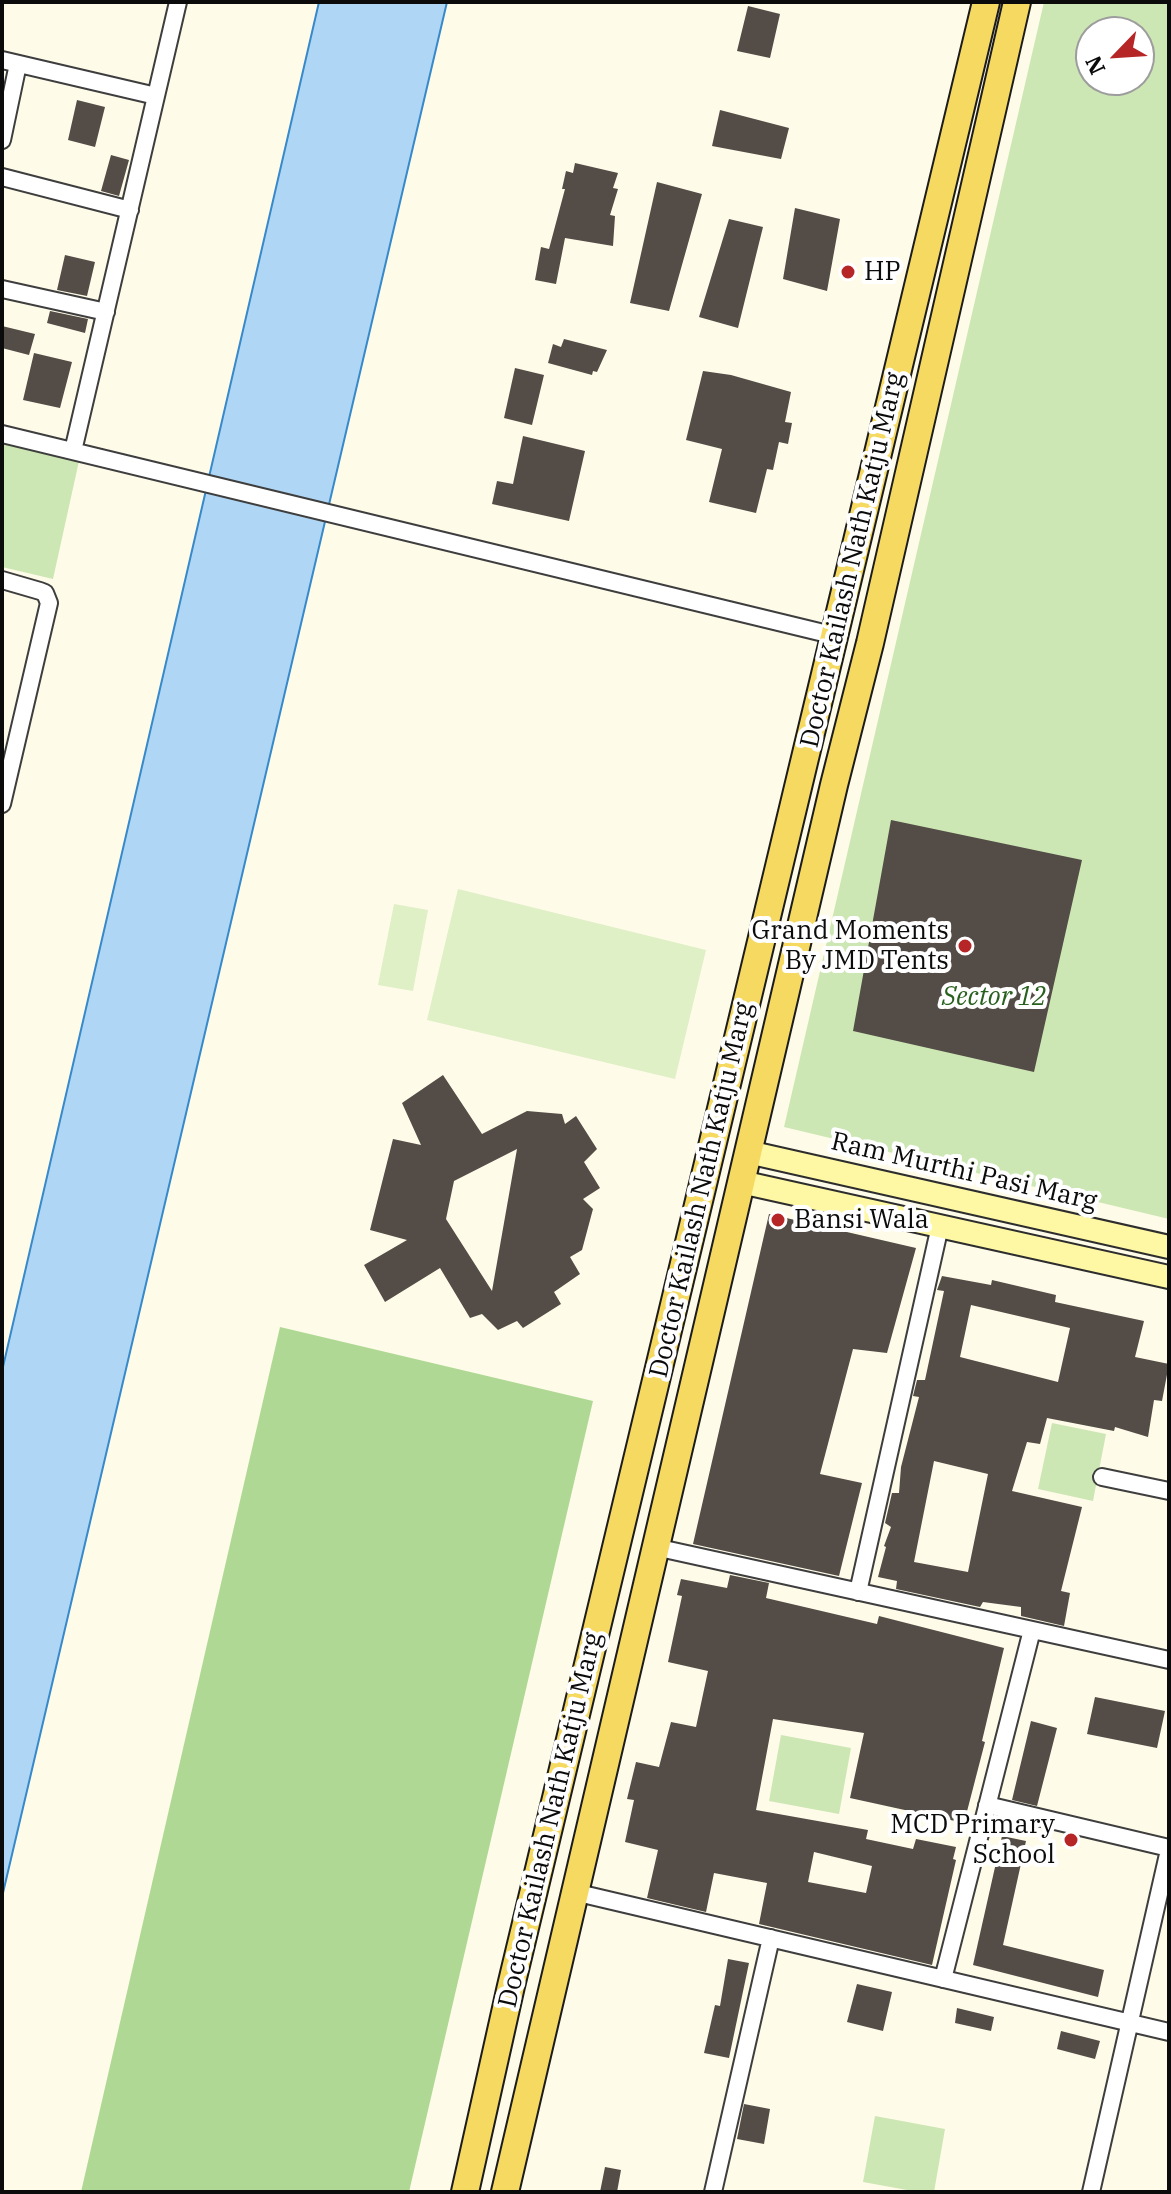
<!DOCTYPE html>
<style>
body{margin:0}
#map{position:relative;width:1171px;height:2194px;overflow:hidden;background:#fffbe9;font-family:"IBM Plex Serif",serif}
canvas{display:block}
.frame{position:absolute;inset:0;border:4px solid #0b0b0b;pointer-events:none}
.north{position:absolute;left:1075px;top:16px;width:80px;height:80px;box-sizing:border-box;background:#fff;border:2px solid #9d9d9d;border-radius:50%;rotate:245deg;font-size:22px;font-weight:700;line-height:32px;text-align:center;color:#0b0b0b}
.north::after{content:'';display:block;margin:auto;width:28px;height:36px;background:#b72626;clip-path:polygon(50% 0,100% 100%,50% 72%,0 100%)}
</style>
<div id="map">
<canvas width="1171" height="2194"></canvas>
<div class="frame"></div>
<div class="north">N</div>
</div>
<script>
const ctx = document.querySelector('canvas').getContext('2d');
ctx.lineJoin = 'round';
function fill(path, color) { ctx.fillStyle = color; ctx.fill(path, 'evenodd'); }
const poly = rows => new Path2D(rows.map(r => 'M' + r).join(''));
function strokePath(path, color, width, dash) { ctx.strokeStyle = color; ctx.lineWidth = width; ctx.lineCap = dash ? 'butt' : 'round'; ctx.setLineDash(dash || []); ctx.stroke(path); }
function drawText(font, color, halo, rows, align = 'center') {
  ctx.font = font + ' "IBM Plex Serif",serif'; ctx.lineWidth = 8; ctx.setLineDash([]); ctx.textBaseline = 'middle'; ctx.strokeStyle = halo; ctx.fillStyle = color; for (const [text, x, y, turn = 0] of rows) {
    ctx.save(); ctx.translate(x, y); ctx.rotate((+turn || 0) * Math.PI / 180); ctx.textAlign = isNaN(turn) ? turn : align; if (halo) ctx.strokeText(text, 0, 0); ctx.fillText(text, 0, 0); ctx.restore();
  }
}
const green = poly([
 [1044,2,1169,2,1169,1219,784,1127],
 [1091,32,1139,32,1139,80,1091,80],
 [2,443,79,461,53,579,2,567],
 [1052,1423,1106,1434,1093,1501,1038,1489],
 [781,1735,851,1748,839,1814,769,1801],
 [875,2116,945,2129,934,2192,918,2192,863,2182]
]);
const forest = poly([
 [280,1327,593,1401,409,2192,81,2192]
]);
const pitch = poly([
 [458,889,706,950,675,1079,427,1020],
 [394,904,428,910,413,991,378,985]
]);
const water = poly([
 [319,2,447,2,2,1897,2,1371,319,2]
]);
const building = poly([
 [748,6,780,14,770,58,737,51],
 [77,100,105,107,95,147,68,140],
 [720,110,789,128,781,159,712,146],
 [111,155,129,160,119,196,101,191],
 [575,163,618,173,613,188,618,189,610,215,615,216,613,246,565,238,556,284,535,280,541,247,549,249,565,189,562,189,566,171,573,173],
 [657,182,702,194,669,311,630,303],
 [795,208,840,219,827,291,783,279],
 [729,219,763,227,738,328,699,317],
 [65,255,95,262,87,296,57,290],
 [50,311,88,319,85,333,47,323],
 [2,326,35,334,29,355,2,348],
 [564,339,607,350,597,372,593,371,592,375,548,363,553,344,561,347],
 [34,353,72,362,60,408,23,400],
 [515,368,544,375,532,425,504,418],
 [703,371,731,375,791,392,785,422,792,423,788,444,779,442,773,470,767,469,756,513,709,502,722,449,686,440],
 [523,436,585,451,569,521,492,504,497,481,513,484],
 [891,820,1082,860,1034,1072,853,1031],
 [443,1075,482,1134,527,1111,562,1114,565,1124,576,1116,597,1149,584,1162,600,1188,583,1199,593,1209,582,1250,570,1257,580,1274,554,1292,561,1304,523,1328,517,1321,498,1330,482,1314,470,1318,440,1268,385,1302,364,1265,407,1240,370,1230,393,1139,421,1145,402,1103],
 [517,1149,492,1291,446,1219,454,1181],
 [769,1214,916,1248,887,1353,853,1349,820,1474,862,1483,839,1576,693,1544],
 [942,1276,991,1285,992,1280,1056,1295,1055,1302,1144,1321,1135,1357,1169,1364,1162,1401,1154,1400,1148,1437,1115,1427,1114,1431,1047,1418,1040,1444,1027,1442,1012,1491,1082,1507,1061,1591,1070,1593,1064,1626,1021,1616,1021,1607,983,1602,980,1607,896,1589,897,1581,878,1577,886,1547,884,1546,891,1527,885,1523,892,1493,899,1493,901,1467,919,1397,913,1396,917,1380,925,1380,944,1291,937,1290],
 [971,1305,1070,1328,1058,1382,960,1357],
 [934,1461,988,1474,968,1572,914,1562],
 [730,1575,769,1583,766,1598,877,1624,879,1616,1004,1648,982,1741,985,1742,964,1823,850,1798,864,1733,773,1719,756,1810,868,1830,866,1839,913,1849,916,1839,956,1847,953,1859,956,1860,932,1965,759,1924,767,1883,714,1873,706,1912,647,1898,658,1850,625,1842,634,1800,627,1799,636,1762,659,1767,671,1722,696,1727,708,1671,668,1662,682,1596,677,1595,681,1579,727,1588],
 [814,1852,872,1866,866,1893,808,1882],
 [1095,1697,1165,1711,1157,1748,1087,1734],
 [1031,1721,1057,1728,1037,1806,1012,1800],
 [1002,1836,1026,1841,1003,1945,1104,1970,1098,1997,973,1965],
 [728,1959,749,1963,729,2058,704,2053,715,2005,720,2006],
 [857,1984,892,1992,883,2031,847,2022],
 [957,2008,994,2017,991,2031,955,2023],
 [1061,2031,1100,2041,1095,2059,1057,2049],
 [744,2104,770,2109,764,2144,737,2139],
 [605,2167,621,2170,617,2192,600,2192]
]);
const street = poly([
 [2,60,156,96],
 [2,140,18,64],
 [2,177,130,210],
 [2,289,106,312],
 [2,434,836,636],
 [73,451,178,2],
 [2,580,40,591,45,593,49,603,2,804],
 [1102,1477,1169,1491],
 [655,1547,1169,1660],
 [858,1592,940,1226],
 [987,1805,1169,1848],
 [574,1892,1169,2032],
 [943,1979,1032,1630],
 [713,2192,771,1938],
 [1091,2192,1169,1850]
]);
const secondary = poly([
 [748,1152,1169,1247],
 [741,1182,1169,1277]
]);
const primary = poly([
 [465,2192,511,1986,986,2],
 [505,2192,834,785,870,643,1017,2]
]);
const markers = [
 [848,272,8,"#b72626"],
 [965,946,8,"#b72626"],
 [778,1220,8,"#b72626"],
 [1071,1840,8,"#b72626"]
];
const poiNames = [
 ["HP",864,272],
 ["Grand Moments",949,931,"right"],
 ["By JMD Tents",949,961,"right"],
 ["Bansi Wala",794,1220],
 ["MCD Primary",1055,1825,"right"],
 ["School",1055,1855,"right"]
];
const streetNames = [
 ["Doctor Kailash Nath Katju Marg",853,560,-77],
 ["Ram Murthi Pasi Marg",964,1172,13],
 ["Doctor Kailash Nath Katju Marg",702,1190,-77],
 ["Doctor Kailash Nath Katju Marg",551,1820,-77]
];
const parkNames = [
 ["Sector 12",994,997]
];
fill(green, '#cce7b4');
fill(forest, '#afd894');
fill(pitch, '#dfefc6');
fill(water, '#afd7f5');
strokePath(water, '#3789ca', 2);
fill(building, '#534c47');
strokePath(street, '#3e3e3e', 20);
strokePath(secondary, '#2d2d2d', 26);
strokePath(primary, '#1c1c1c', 30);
strokePath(street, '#fff', 16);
strokePath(secondary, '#fef8a5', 22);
strokePath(primary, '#f6d961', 26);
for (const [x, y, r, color] of markers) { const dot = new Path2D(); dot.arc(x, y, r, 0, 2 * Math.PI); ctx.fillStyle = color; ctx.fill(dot); strokePath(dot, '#fff', 3); }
drawText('26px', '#0b0b0b', '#fff', poiNames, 'left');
drawText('26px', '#0b0b0b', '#fff', streetNames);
drawText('italic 26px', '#28601d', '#fff', parkNames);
</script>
